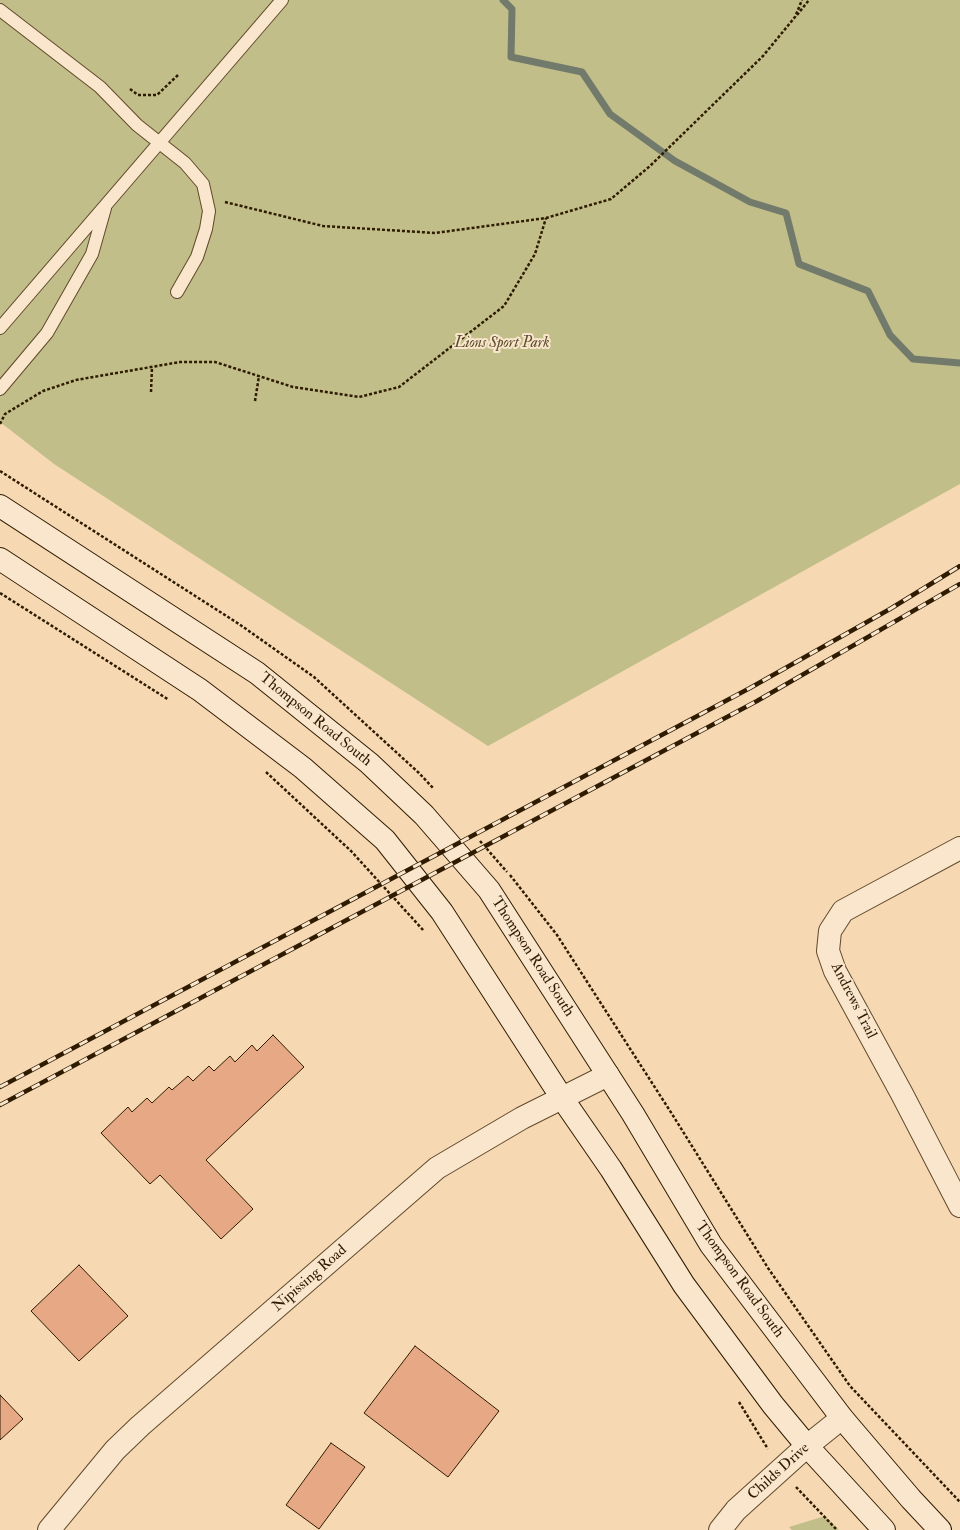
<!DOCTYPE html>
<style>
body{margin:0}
canvas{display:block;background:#f6d9b2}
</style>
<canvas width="960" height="1530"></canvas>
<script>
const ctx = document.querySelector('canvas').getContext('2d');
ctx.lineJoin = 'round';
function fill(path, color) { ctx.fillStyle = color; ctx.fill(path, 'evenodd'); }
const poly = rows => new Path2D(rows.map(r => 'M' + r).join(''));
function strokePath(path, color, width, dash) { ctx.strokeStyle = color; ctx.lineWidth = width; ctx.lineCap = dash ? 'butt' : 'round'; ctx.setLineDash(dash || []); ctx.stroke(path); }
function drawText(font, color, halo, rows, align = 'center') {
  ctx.font = font + ' "IM FELL Double Pica",serif'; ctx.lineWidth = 4; ctx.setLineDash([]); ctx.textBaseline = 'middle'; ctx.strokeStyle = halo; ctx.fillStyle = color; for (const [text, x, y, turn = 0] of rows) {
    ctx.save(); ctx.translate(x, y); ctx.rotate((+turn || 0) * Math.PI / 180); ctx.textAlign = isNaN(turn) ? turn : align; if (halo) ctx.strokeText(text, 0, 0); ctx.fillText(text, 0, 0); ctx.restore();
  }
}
const green = poly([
 [0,0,960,0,960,484,488,746,54,464,0,422],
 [825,1516,839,1530,792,1530,789,1527]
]);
const stream = poly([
 [503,0,512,9,511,57,582,72,610,114,675,161,750,202,786,213,799,264,868,291,890,335,913,359,960,363]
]);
const building = poly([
 [273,1035,304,1067,206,1160,253,1209,221,1239,160,1175,150,1184,101,1133,128,1107,132,1112,147,1098,152,1103,169,1087,172,1090,188,1076,193,1081,209,1066,214,1071,230,1056,235,1062,252,1045,257,1051,273,1035],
 [79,1265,128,1316,79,1361,31,1311,79,1265],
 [415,1346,499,1411,448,1477,364,1413,415,1346],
 [0,1395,23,1419,0,1440,0,1395],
 [331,1443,365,1467,319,1529,286,1505,331,1443]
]);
const path = poly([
 [797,15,809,0],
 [130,89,138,95,157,95,178,75],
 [225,202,323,226,435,233,546,218,611,199,650,166,763,56,795,17,802,0],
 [151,392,152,367],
 [255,401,259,376],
 [0,424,5,414,43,391,76,380,180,362,215,362,293,387,359,397,399,387,504,306,535,254,546,218],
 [0,471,239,624,314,677,419,773,433,788],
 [0,593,169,700],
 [266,772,351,851,424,931],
 [480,841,507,872],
 [510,875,557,935,672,1114,768,1268,850,1386,960,1502],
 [739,1402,768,1449],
 [796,1487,837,1530]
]);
const service = poly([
 [0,10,100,87,137,125,185,163,203,184,209,211,206,229,197,257,177,292],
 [0,328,282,0],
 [0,389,47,333,92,254,105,208]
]);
const minor = poly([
 [960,848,843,911,830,931,828,951,835,971,902,1094,960,1206],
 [49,1530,115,1450,140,1426,437,1168,522,1118,608,1075]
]);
const tertiary = poly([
 [720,1530,736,1510,807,1446,842,1418]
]);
const secondary = poly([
 [0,506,257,673,369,763,424,815,489,890,633,1114,711,1245,842,1418,911,1499,940,1530],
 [0,559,200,690,303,768,385,840,442,912,562,1098,611,1169,684,1285,773,1405,807,1446,884,1530]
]);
const rail = poly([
 [0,1087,750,688,890,609,960,566],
 [0,1105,757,701,960,584]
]);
const parkNames = [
 ["Lions Sport Park",502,344]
];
const streetNames = [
 ["Thompson Road South",315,720,39],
 ["Thompson Road South",532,957,57],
 ["Andrews Trail",853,1001,63],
 ["Nipissing Road",310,1279,-41],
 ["Thompson Road South",739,1280,54],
 ["Childs Drive",779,1472,-42]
];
fill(green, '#c1be89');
strokePath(stream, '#727a6b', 7);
fill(building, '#e6a885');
strokePath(building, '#2f1b00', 1);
strokePath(service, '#614a2c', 14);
strokePath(minor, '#614a2c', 24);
strokePath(tertiary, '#614a2c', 24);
strokePath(secondary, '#2f1b00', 24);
strokePath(path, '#2f1b00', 2.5, [3, 2]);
strokePath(service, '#f9e6cd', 12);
strokePath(minor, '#f9e6cd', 22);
strokePath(tertiary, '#f9e6cd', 22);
strokePath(secondary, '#f9e6cd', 22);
strokePath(rail, '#2f1b00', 4.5);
strokePath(rail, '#f9e6cd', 3, [9]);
drawText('italic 15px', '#5b4c29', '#f9e6cd', parkNames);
drawText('15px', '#2f1b00', '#f9e6cd', streetNames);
</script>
